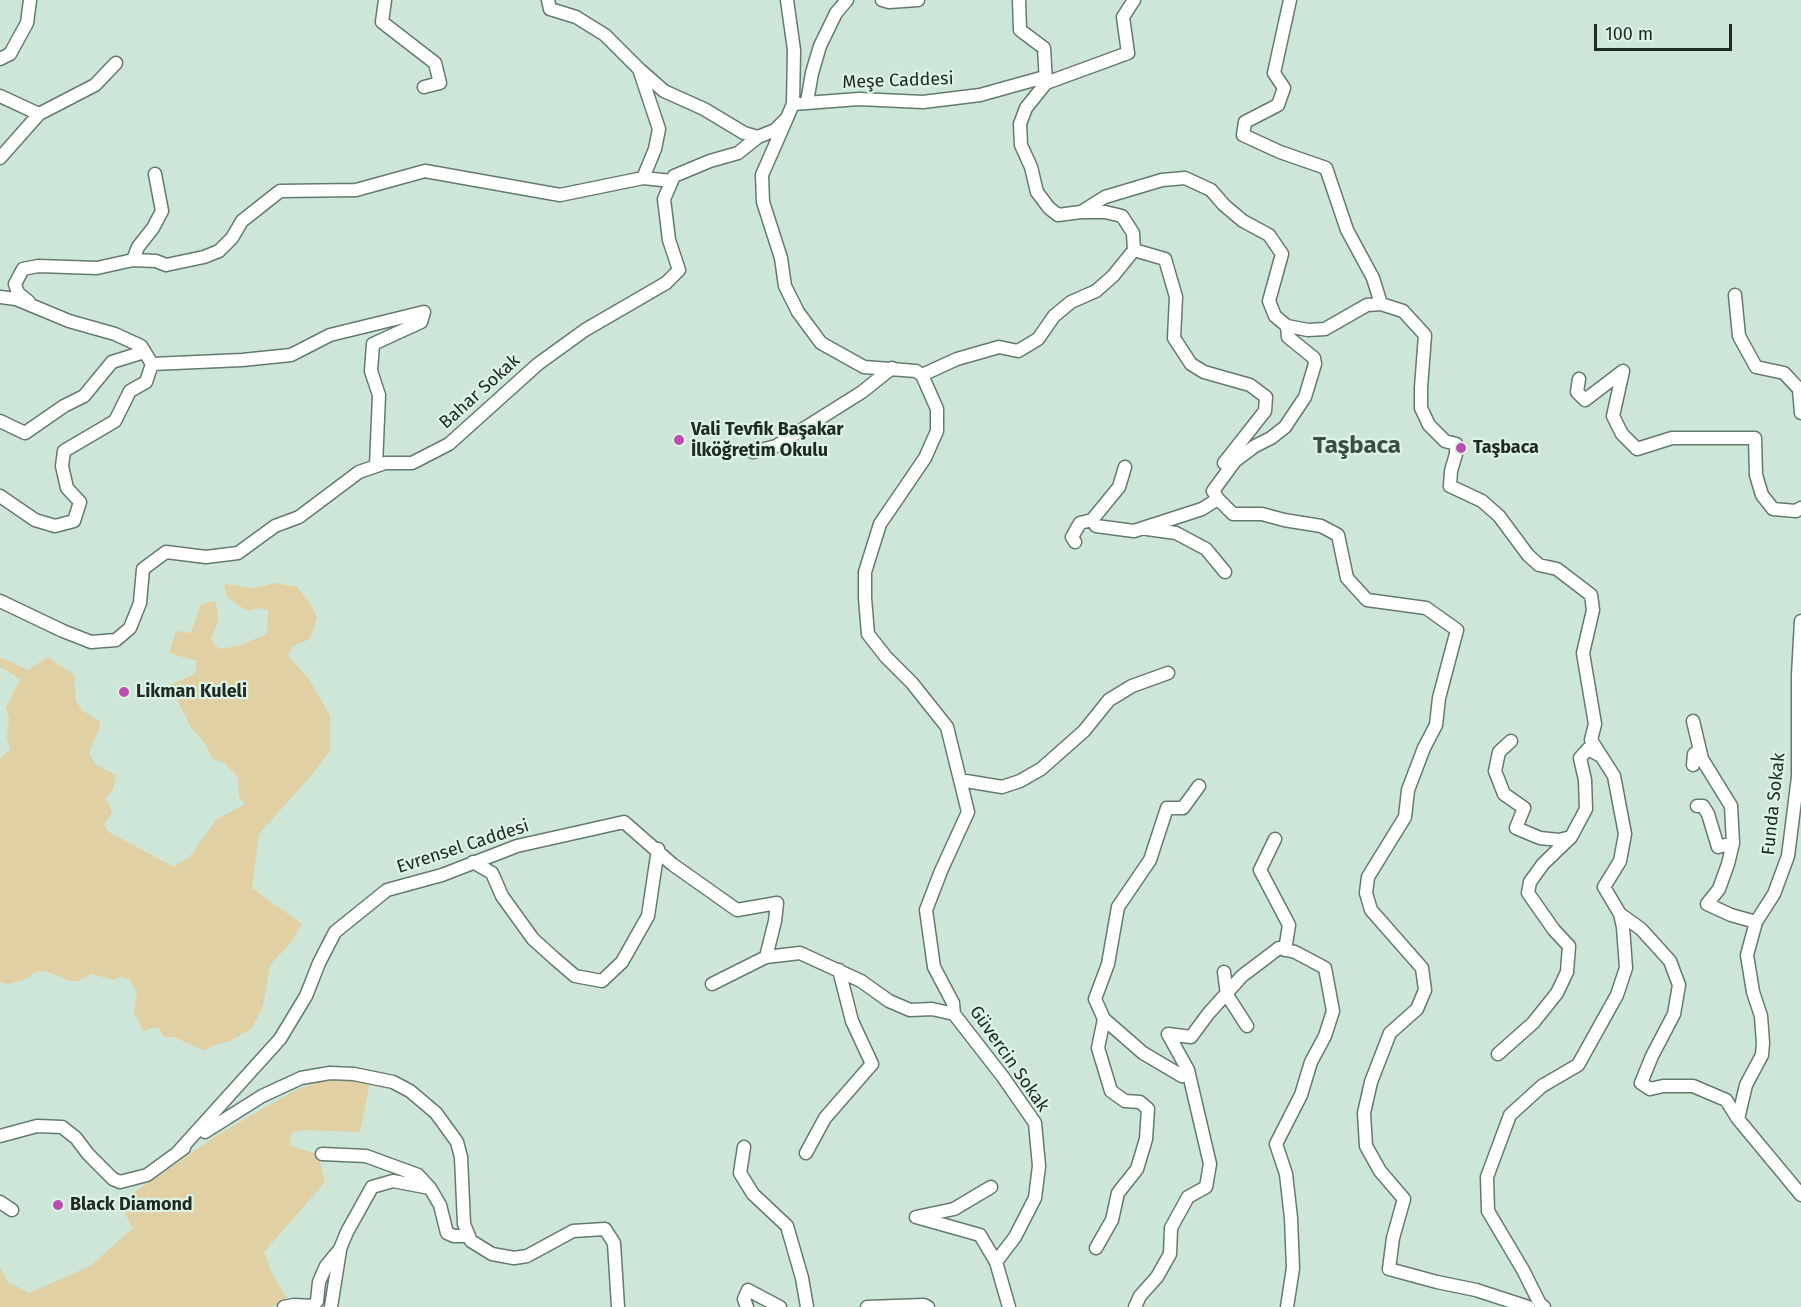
<!DOCTYPE html>
<meta charset="utf-8">
<style>
body{margin:0}
#map{position:relative;width:1801px;height:1307px;overflow:hidden;background:#cee6d8;font-family:"Fira Sans",sans-serif}
canvas{display:block}
.scale{position:absolute;left:1594px;top:24px;width:138px;height:27px;box-sizing:border-box;border:3px solid #202924;border-top:0;padding-left:8px;font-size:18px;line-height:21px;white-space:nowrap;color:#202924;-webkit-text-stroke:4px #dcf3e5;paint-order:stroke}
</style>
<div id="map">
<canvas width="1801" height="1307"></canvas>
<div class="scale">100 m</div>
</div>
<script>
const ctx = document.querySelector('canvas').getContext('2d');
ctx.lineJoin = 'round';
function fill(path, color) { ctx.fillStyle = color; ctx.fill(path, 'evenodd'); }
const poly = rows => new Path2D(rows.map(r => 'M' + r).join(''));
function strokePath(path, color, width, dash) { ctx.strokeStyle = color; ctx.lineWidth = width; ctx.lineCap = dash ? 'butt' : 'round'; ctx.setLineDash(dash || []); ctx.stroke(path); }
function drawText(font, color, halo, rows, align = 'center') {
  ctx.font = font + ' "Fira Sans",sans-serif'; ctx.lineWidth = 4.5; ctx.setLineDash([]); ctx.textBaseline = 'middle'; ctx.strokeStyle = halo; ctx.fillStyle = color; for (const [text, x, y, turn = 0] of rows) {
    ctx.save(); ctx.translate(x, y); ctx.rotate((+turn || 0) * Math.PI / 180); ctx.textAlign = isNaN(turn) ? turn : align; if (halo) ctx.strokeText(text, 0, 0); ctx.fillText(text, 0, 0); ctx.restore();
  }
}
const green = poly([
 [275,583,297,587,311,604,317,618,310,639,293,646,288,656,309,679,330,716,330,751,310,777,259,834,252,888,302,924,289,945,270,965,263,1006,252,1028,230,1041,215,1045,205,1051,174,1037,164,1037,159,1028,150,1028,144,1032,134,1013,137,991,129,980,121,976,114,980,92,974,78,981,70,981,45,971,36,972,22,981,8,984,0,982,0,759,10,749,7,738,9,718,6,708,20,679,0,667,0,659,2,658,28,670,48,657,74,675,76,701,82,710,99,721,100,727,89,753,95,764,116,775,113,789,105,800,109,803,112,813,104,824,109,832,174,867,190,856,217,819,245,804,239,797,238,777,225,764,211,758,207,746,191,728,170,685,195,674,197,661,169,653,176,631,191,633,201,604,216,601,218,621,211,639,219,649,238,646,267,634,268,610,261,608,247,611,227,597,224,584,254,588],
 [345,1079,370,1083,360,1132,304,1130,291,1133,290,1146,318,1154,325,1182,264,1252,273,1276,289,1301,271,1307,0,1307,0,1267,8,1282,29,1293,90,1266,133,1228,118,1201,141,1188,217,1135,294,1091,319,1082]
]);
const minor = poly([
 [385,0,382,22,435,63,440,83,424,87],
 [548,0,550,9,576,17,605,35,639,69,664,91,704,109,744,133,758,137,775,130,787,118,793,104,794,50,787,0],
 [882,0,889,2,918,0],
 [1019,0,1020,30,1044,48,1046,83,1128,53,1123,17,1134,0],
 [1290,0,1274,73,1284,88,1278,105,1245,122,1243,135,1280,152,1326,168,1347,230,1373,278,1381,304],
 [0,59,10,54,27,23,30,0],
 [0,96,39,114],
 [807,102,812,73,820,46,836,13,847,0],
 [793,104,859,99,923,102,980,95,1041,78,1046,83,1026,108,1020,124,1021,145,1031,167,1037,192,1049,208,1058,215,1081,212,1105,197,1162,180,1185,178,1211,190,1224,205,1243,221,1269,235,1282,254,1269,301,1275,316,1287,326,1308,330,1325,329,1367,305,1381,304,1403,311,1425,335,1421,388,1421,408,1429,425,1445,441,1456,444,1456,454,1451,471,1450,486,1482,501,1499,516,1528,555,1539,565,1557,569,1591,595,1593,610,1583,653,1595,724,1591,740,1614,776,1625,834,1620,861,1604,887,1620,914,1641,929,1670,961,1679,985,1674,1014,1652,1056,1641,1083,1650,1089,1663,1086,1693,1086,1726,1100,1738,1119,1801,1195],
 [787,118,762,175,763,202,781,258,785,286,798,312,821,343,864,367,916,371,922,375,937,409,937,431,925,458,880,524,865,572,865,598,868,634,886,657,912,683,947,727,968,812,941,871,926,910,934,967,953,1003,954,1014,1003,1077,1035,1123,1039,1166,1035,1198,1015,1237,996,1262,1009,1307],
 [0,158,39,114,95,85,116,63],
 [643,178,672,181],
 [1082,212,1105,212,1122,216,1133,233,1134,250],
 [133,260,156,261,166,265,204,257,219,251,232,238,242,221,280,191,356,190,425,171,560,195,643,178,655,149,659,129,639,69],
 [1735,295,1739,336,1756,367,1784,373,1799,389,1801,413],
 [0,297,16,299,69,321,115,334,141,346,152,364,146,382,130,391,115,421,64,451,62,466,67,488,80,502,74,521,55,526,35,520,0,496],
 [29,302,18,293,15,284,23,269,38,266,97,268,133,260,138,247,153,228,162,211,155,174],
 [1287,326,1288,337,1314,358,1315,364,1305,397,1285,427,1271,438,1255,446,1235,461,1213,491,1218,499,1233,514,1262,514,1284,520,1321,526,1338,535,1347,578,1367,600,1426,608,1457,630,1439,698,1436,725,1424,748,1408,790,1405,817,1368,877,1366,893,1371,910,1422,968,1425,990,1417,1009,1390,1033,1371,1082,1364,1113,1366,1146,1380,1171,1404,1199,1393,1238,1389,1269,1437,1282,1476,1290,1528,1307],
 [152,364,242,360,291,355,330,335,424,312,421,322,373,344,371,371,379,395,376,466],
 [922,375,957,359,999,347,1018,351,1038,339,1054,316,1071,302,1096,291,1113,276,1134,250,1165,259,1176,297,1174,338,1191,364,1204,372,1250,385,1266,397,1265,411,1224,463],
 [1579,379,1577,392,1585,400,1623,371,1613,416,1622,434,1637,449,1672,438,1755,438,1756,475,1762,495,1773,509,1796,511,1801,508],
 [0,421,25,433,64,406,84,396,112,362,144,352],
 [753,452,776,446,862,392,892,368],
 [1125,467,1119,487,1092,520,1096,526,1134,531,1202,509,1218,499],
 [1147,529,1176,533,1206,549,1225,572],
 [1075,542,1072,537,1080,523,1092,520],
 [0,601,63,631,91,642,116,640,130,628,140,603,143,569,166,552,206,557,238,553,275,526,299,517,359,472,385,463,412,463,449,444,538,364,585,330,666,283,679,270,669,240,664,199,674,176,710,161,738,153,758,137],
 [1693,721,1702,759,1731,806,1733,843,1728,864,1719,889,1707,904,1731,915,1756,922],
 [1511,741,1499,752,1495,771,1504,794,1524,808,1516,828,1540,838,1559,840,1571,837],
 [1693,765,1694,754,1698,751],
 [960,780,1002,787,1020,781,1041,769,1084,731,1109,700,1132,686,1168,673],
 [1199,786,1183,808,1167,808,1150,860,1118,907,1108,964,1095,999,1104,1019,1143,1053,1182,1076,1188,1070,1168,1034,1191,1037,1208,1014,1242,976,1279,948,1295,952,1325,968,1333,1011,1325,1036,1311,1062,1301,1095,1276,1144,1286,1174,1291,1218,1293,1268,1287,1307],
 [1697,806,1703,806,1708,814,1718,847,1733,843],
 [1275,839,1260,870,1289,925,1285,950],
 [473,862,492,873,502,896,533,939,554,958,575,976,602,981,622,962,648,916,658,849],
 [1224,972,1227,995,1247,1026],
 [712,984,766,957],
 [1498,1054,1533,1023,1557,993,1567,972,1569,946,1554,930,1528,893,1530,882,1543,864,1571,837,1586,809,1585,780,1580,758,1588,749,1599,755],
 [1738,1119,1746,1085,1762,1055,1763,1043,1761,1016,1753,992,1747,955,1756,922,1774,894,1788,856,1798,777,1798,675,1801,621],
 [205,1132,262,1096,301,1078,330,1073,354,1074,393,1082,410,1091,436,1113,457,1142,461,1157,464,1224,471,1241,492,1254,514,1258,527,1256,573,1231,605,1229,614,1243,618,1307],
 [0,1136,37,1126,62,1127,76,1138,88,1154,113,1179,120,1182,147,1175,184,1148],
 [744,1147,740,1173,753,1194,787,1226,802,1278,807,1307],
 [178,1152,280,1039,306,996,319,963,335,932,387,890,442,875,517,846,624,822,672,864,737,910,777,903,775,921,766,957,800,953,861,981,889,1001,910,1010,932,1009,954,1014],
 [806,1153,825,1118,872,1064,852,1021,839,970],
 [322,1154,366,1156,418,1175,430,1188,440,1205,447,1233,454,1236,469,1236],
 [991,1187,954,1209,916,1217,980,1235,996,1262],
 [0,1202,12,1210],
 [1096,1248,1112,1220,1118,1193,1137,1169,1146,1139,1148,1109,1140,1102,1125,1101,1111,1091,1098,1048,1104,1019],
 [284,1307,294,1305,313,1306,317,1301,319,1282,326,1266,340,1249,347,1232,372,1187,393,1181,430,1188],
 [331,1307,340,1250],
 [747,1307,744,1299,748,1290,780,1307],
 [867,1307,924,1305,928,1307],
 [1135,1307,1140,1296,1157,1277,1170,1254,1171,1228,1188,1197,1206,1187,1210,1164,1188,1070],
 [1544,1307,1540,1304,1523,1270,1488,1211,1487,1177,1510,1115,1542,1086,1578,1065,1617,995,1626,968,1623,927,1620,914]
]);
const markers = [
 [679,440,6,"#ba4eaf"],
 [1461,448,6,"#ba4eaf"],
 [124,692,6,"#ba4eaf"],
 [58,1205,6,"#ba4eaf"]
];
const streetNames = [
 ["Meşe Caddesi",898,81,-2],
 ["Bahar Sokak",480,392,-42],
 ["Funda Sokak",1774,804,-84],
 ["Evrensel Caddesi",463,847,-18],
 ["Güvercin Sokak",1009,1059,55]
];
const poiNames = [
 ["Vali Tevfik Başakar",691,430],
 ["İlköğretim Okulu",691,451],
 ["Taşbaca",1473,448],
 ["Likman Kuleli",136,692],
 ["Black Diamond",70,1205]
];
const districtNames = [
 ["Taşbaca",1357,446]
];
fill(green, '#e1d0a3');
strokePath(minor, '#657a6e', 15);
strokePath(minor, '#fff', 12);
for (const [x, y, r, color] of markers) { const dot = new Path2D(); dot.arc(x, y, r, 0, 2 * Math.PI); ctx.fillStyle = color; ctx.fill(dot); strokePath(dot, '#dcf3e5', 2); }
drawText('18px', '#202924', '#dcf3e5', streetNames);
drawText('bold 18px', '#202924', '#dcf3e5', poiNames, 'left');
drawText('bold 24px', '#3a4e42', '#dcf3e5', districtNames);
</script>
